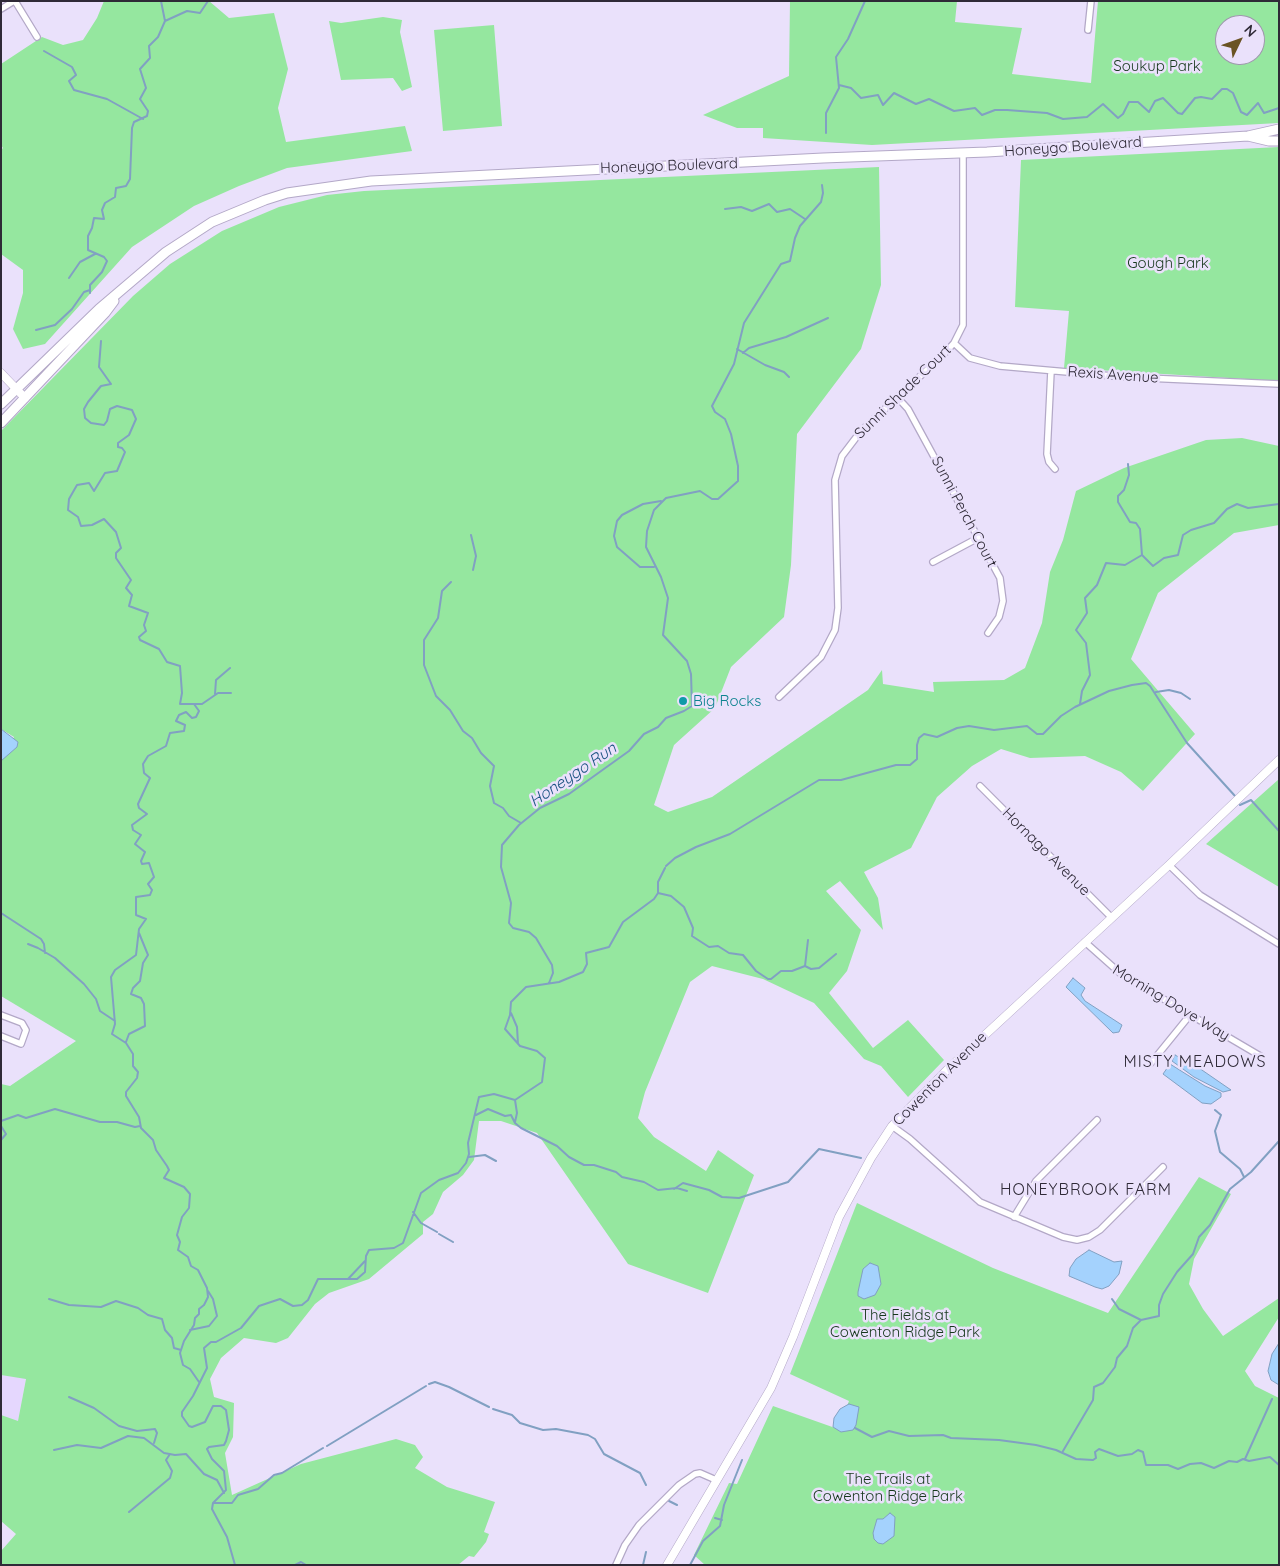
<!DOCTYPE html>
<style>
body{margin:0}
#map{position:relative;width:1280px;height:1566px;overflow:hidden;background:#eae1fb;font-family:Quicksand,sans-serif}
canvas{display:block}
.frame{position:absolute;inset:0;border:2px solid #2f2a37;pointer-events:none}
.north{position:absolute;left:1215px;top:15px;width:50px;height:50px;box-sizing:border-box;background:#eae1fb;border:1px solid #9f98ad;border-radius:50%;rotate:48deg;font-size:14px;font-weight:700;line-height:20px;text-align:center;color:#2f2a37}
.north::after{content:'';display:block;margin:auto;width:18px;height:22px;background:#6a5323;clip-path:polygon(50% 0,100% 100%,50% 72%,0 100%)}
</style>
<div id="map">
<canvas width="1280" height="1566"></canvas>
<div class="frame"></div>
<div class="north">N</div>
</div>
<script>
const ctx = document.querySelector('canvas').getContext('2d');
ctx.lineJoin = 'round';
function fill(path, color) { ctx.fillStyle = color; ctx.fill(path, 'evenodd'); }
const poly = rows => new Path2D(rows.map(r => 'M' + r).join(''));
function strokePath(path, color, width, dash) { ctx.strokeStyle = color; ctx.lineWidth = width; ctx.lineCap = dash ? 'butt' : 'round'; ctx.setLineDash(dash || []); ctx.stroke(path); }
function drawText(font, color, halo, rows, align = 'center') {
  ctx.font = font + ' Quicksand,sans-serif'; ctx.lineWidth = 5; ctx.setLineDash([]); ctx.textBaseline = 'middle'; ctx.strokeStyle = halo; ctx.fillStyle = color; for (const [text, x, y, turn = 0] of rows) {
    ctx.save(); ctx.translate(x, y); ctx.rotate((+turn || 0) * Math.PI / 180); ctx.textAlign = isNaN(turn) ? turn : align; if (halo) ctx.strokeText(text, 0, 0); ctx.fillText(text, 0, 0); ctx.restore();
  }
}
const built = poly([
 [1,1375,26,1378,18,1421,1,1467]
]);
const green = poly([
 [104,1,209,1,229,18,274,13,288,69,278,108,286,142,405,126,412,151,287,168,239,186,194,206,132,247,45,344,23,349,13,329,23,293,23,270,1,254,1,150,3,148,1,145,1,64,42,37,63,45,83,40,97,18],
 [790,1,957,1,955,22,1022,28,1012,74,1091,83,1098,1,1279,1,1279,123,872,145,763,138,763,128,737,128,703,115,789,76],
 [1225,25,1255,25,1255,55,1225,55],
 [383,17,402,20,400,32,412,87,402,91,393,78,341,80,329,21,341,23],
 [494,25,502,126,443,131,434,30],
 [1279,147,1279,381,1064,368,1069,311,1015,307,1021,160],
 [879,167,881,285,861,349,797,434,791,565,784,617,731,667,715,708,674,745,654,805,668,812,712,797,868,690,882,670,883,684,934,692,933,682,1004,680,1025,668,1042,623,1050,572,1063,540,1076,491,1124,468,1206,440,1242,438,1279,446,1279,525,1234,533,1158,593,1131,659,1195,734,1143,791,1121,772,1085,756,1030,758,1001,749,972,766,937,797,911,848,864,872,878,898,883,930,840,881,826,891,861,930,847,971,829,993,873,1048,908,1020,944,1060,908,1097,881,1066,864,1059,814,1003,763,979,712,966,690,982,645,1092,638,1118,654,1137,706,1171,718,1150,754,1175,708,1293,628,1264,537,1133,501,1121,479,1121,474,1160,463,1175,443,1192,433,1214,423,1222,423,1234,369,1279,329,1293,315,1304,288,1338,276,1343,244,1338,221,1358,210,1379,214,1397,234,1403,233,1437,225,1453,232,1495,301,1464,396,1439,415,1445,423,1457,415,1468,447,1487,495,1502,484,1532,489,1534,486,1542,474,1557,469,1556,458,1565,1,1565,1,1551,16,1534,1,1521,1,1415,18,1421,26,1379,1,1375,1,1084,10,1086,76,1041,1,996,1,761,14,737,1,729,1,431,133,296,170,264,222,231,279,207,327,195,364,191],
 [1279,779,1279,887,1206,844],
 [1199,1177,1231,1194,1194,1259,1189,1284,1203,1309,1223,1336,1279,1298,1279,1317,1245,1371,1255,1386,1279,1398,1279,1565,705,1565,694,1555,729,1483,737,1484,773,1406,838,1429,849,1401,790,1374,857,1203,993,1268,1108,1313]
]);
const water = poly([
 [1,729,18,742,17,747,1,761,1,729],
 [1073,978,1085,988,1081,995,1085,1001,1122,1025,1119,1032,1113,1033,1066,987,1073,978],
 [1175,1055,1199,1068,1231,1090,1223,1092,1194,1077,1172,1061,1175,1055],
 [1170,1064,1205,1086,1221,1093,1221,1097,1211,1104,1202,1103,1163,1074,1170,1064],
 [1089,1250,1114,1262,1122,1261,1119,1274,1109,1286,1102,1289,1095,1287,1069,1276,1070,1268,1076,1259,1089,1250],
 [870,1263,878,1266,881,1284,875,1295,864,1299,858,1296,858,1292,863,1269,870,1263],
 [1279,1343,1279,1385,1271,1380,1268,1371,1272,1354,1279,1343],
 [849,1404,859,1407,856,1425,853,1430,841,1432,833,1427,834,1418,840,1409,849,1404],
 [890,1513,895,1517,894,1536,883,1544,878,1543,874,1539,873,1533,877,1519,883,1519,890,1513]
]);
const stream = poly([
 [161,1,165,21],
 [44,51,72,67,76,75,69,81,74,90,107,99,143,119],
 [839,85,851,88,861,98,878,95,883,105,894,93,916,104,929,99,954,111,975,108,982,115,995,110,1007,110,1047,113,1063,119,1087,117,1103,104,1118,118,1123,114,1129,102,1138,102,1149,112,1155,101,1163,98,1178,113,1182,114,1195,98,1201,97,1212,99,1222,89,1227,89,1233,93,1241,112,1247,115,1258,103,1264,113,1279,108],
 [826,133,826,113,839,88,836,57,848,39,865,1],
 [725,209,741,207,752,211,769,204,777,212,790,209,805,219],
 [69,278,80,262,95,254],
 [90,293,90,285,102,272,107,261,104,257,88,250,88,236,92,228,94,218,104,219,102,210,105,203,115,197,116,188,126,186,130,179,132,128,134,122,147,116,148,111,140,99,146,88,140,69,150,58,149,46,158,37,165,21,187,11,200,13,208,1],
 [36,330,55,325,72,309,84,292,90,290],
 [101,341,99,367,111,384,101,386,88,402,84,409,85,418,91,423,104,425,107,421,110,409,117,406,132,410,136,419,129,435,118,443,118,447,122,448,125,452,117,471,105,473,94,491,89,483,77,485,69,499,68,510,78,517,81,526,92,525,104,519,116,532,121,548,116,553,116,558,131,580,126,588,132,595,129,606,148,613,144,625,146,631,139,637,140,640,159,649,167,662,180,666,182,693,180,704,202,704,218,693,231,693],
 [737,349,765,365,784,372,789,377],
 [743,353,749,348,786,337,828,318],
 [1128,464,1129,475,1124,490,1118,496,1118,502,1130,522,1136,523,1140,529,1142,555,1153,566,1164,558,1178,555,1183,535,1191,530,1214,523,1227,509,1237,504,1248,508,1279,504],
 [471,535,476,556,473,570],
 [654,567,640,567,617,547,614,536,617,521,622,515,643,504,661,501],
 [451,582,442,591,438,618,424,640,424,665,436,696,450,710,463,731,472,738,481,753,494,766,490,786,494,803,503,808,509,816,521,823],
 [1156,692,1169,690,1181,693,1190,699],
 [215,694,216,680,230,668],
 [194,704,199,711,196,717,192,718,186,712,179,715,176,721,185,725,184,731,170,733,166,746,148,756,143,764,144,773,150,778,138,804,139,808,147,814,132,825,133,830,141,835,135,844,145,852,141,861,142,864,149,863,154,877,148,884,152,890,150,895,136,897,136,915,146,919,139,929,136,955,115,970,111,977,115,1024,112,1034,126,1043,133,1054,133,1066,138,1072,137,1078,126,1092,126,1096,139,1117,141,1128,153,1140,156,1150,167,1166,169,1170,164,1178,184,1187,190,1194,189,1208,182,1217,177,1235,180,1242,178,1250,188,1257,191,1266,198,1270,207,1288,208,1297,204,1305,199,1309,199,1314,195,1318,194,1325,184,1341,180,1353,183,1365,190,1369,199,1382],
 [1080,704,1082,691,1090,675,1086,643,1076,630,1087,613,1085,598,1097,585,1106,563,1125,565,1142,555],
 [1240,805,1251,800,1279,831],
 [666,866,675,858,696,847,730,834,819,780,841,780,896,765,910,765,917,759,917,745,919,738,924,734,937,737,957,728,969,726,994,730,1027,726,1037,734,1043,734,1061,716,1075,707,1109,691,1132,685,1146,683,1150,686,1187,743,1235,796],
 [658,893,671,896,684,907,693,928,692,936,709,947,718,946,729,953,743,955,756,971,768,979,771,979,781,971,792,971,805,966],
 [1,913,41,939,44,944,45,953],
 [28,944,38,948,55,958,84,984,96,999,100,1011,115,1021],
 [805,966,811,969,819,968,836,954],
 [805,966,808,940],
 [549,983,553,973,552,965,536,938,529,932,513,928,509,923,511,903,501,867,502,845,519,825,540,808,569,794,629,751,644,734,658,727,666,718,684,711,692,706,691,674,687,661,663,635,668,598,661,577,646,547,647,531,654,510,666,498,700,491,712,499,718,499,738,481,738,466,731,434,725,419,715,412,712,406,734,364,744,323,781,264,790,261,795,238,800,226,821,202,823,193,822,185],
 [511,1013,517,1027,518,1044],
 [126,1042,129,1034,145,1026,144,1004,141,998,131,994,133,988,140,981,143,963,148,955,139,933],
 [515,1100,517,1113,515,1122],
 [1215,1110,1221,1115,1215,1131,1220,1152,1240,1169,1244,1177],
 [476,1115,488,1109,505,1116,511,1115],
 [511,1115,515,1123,521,1128,557,1146,569,1157,584,1165,594,1165,616,1172,622,1177,644,1182,658,1190,677,1188,687,1191],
 [1,1121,18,1115,26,1118,55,1109,100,1122,117,1122,135,1127,140,1126],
 [1,1126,6,1134,1,1140],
 [469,1157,485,1155,496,1161],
 [674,1189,683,1183,709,1190,722,1197,739,1198,788,1182,819,1149,861,1158],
 [413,1212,421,1223,437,1232],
 [439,1234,453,1242],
 [348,1279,365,1261],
 [49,1299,69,1305,101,1307,116,1301,138,1308,148,1315,162,1319,165,1330,172,1338,174,1348,181,1350],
 [1112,1299,1119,1309,1141,1320],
 [190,1330,209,1326,217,1316,213,1299,208,1291],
 [429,1384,435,1382,449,1387,489,1407],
 [69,1397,94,1408,119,1426,137,1431,155,1429,157,1433,154,1443],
 [493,1409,512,1415,520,1423,543,1430,556,1429,588,1435,595,1439,604,1454,640,1473,646,1485],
 [855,1428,872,1437,889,1431,909,1436,943,1435,951,1438,999,1440,1036,1445,1056,1450,1076,1459,1093,1460,1096,1458,1095,1452,1099,1449,1118,1456,1132,1454,1138,1450,1143,1452,1146,1465,1168,1465,1178,1469,1190,1464,1201,1463,1214,1468,1229,1461,1237,1462,1243,1459,1249,1461,1270,1457,1279,1465],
 [327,1446,426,1386],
 [54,1450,77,1445,101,1448,128,1436,144,1438,164,1453,175,1455,186,1454,204,1474,217,1480,224,1493],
 [1063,1451,1093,1400,1094,1387,1103,1383,1115,1367,1117,1358,1127,1346,1133,1328,1141,1320,1159,1316,1159,1305,1163,1294,1177,1272,1193,1254,1199,1237,1210,1225,1230,1189,1251,1172,1279,1141],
 [1245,1459,1272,1399],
 [669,1501,677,1505],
 [213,1503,232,1503,238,1495,258,1489,274,1475,282,1473,323,1448],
 [129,1512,170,1478,172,1471,166,1460,170,1454],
 [715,1518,722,1520],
 [235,1565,227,1537,212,1509,213,1503,226,1490,224,1471,212,1459,207,1449,209,1447,224,1445,226,1441,229,1430,226,1410,221,1406,213,1406,205,1422,192,1427,189,1426,182,1416,182,1412,193,1396,207,1368,204,1348,211,1342,216,1342,241,1328,259,1306,280,1299,293,1306,302,1305,308,1300,318,1279,357,1279,365,1272,366,1256,369,1250,394,1248,403,1243,421,1193,439,1180,458,1173,466,1163,469,1154,468,1143,479,1097,494,1094,515,1100,542,1082,545,1058,537,1051,520,1046,505,1029,510,1015,511,1002,526,987,559,982,583,972,587,964,586,953,609,947,623,922,654,899,658,893,658,882,665,868],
 [295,1565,301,1562,306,1565],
 [643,1565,646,1552],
 [690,1565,703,1541,720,1526,724,1505,742,1460]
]);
const minor = poly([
 [15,1,37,37],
 [1,9,14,1],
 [1088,30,1091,1],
 [954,343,970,358,1000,366,1124,377,1279,384],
 [1051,371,1047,454,1049,462,1055,469],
 [897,397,908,409,1000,578,1003,601,999,617,988,633],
 [933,562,978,538],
 [779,697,821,657,835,630,838,608,835,480,842,456,861,431,943,355,954,343,963,325,963,152],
 [980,786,1112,918],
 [1169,865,1200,895,1279,944],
 [1085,942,1121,974,1262,1057],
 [1,1015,22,1023,26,1030,21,1044,1,1036],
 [1151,1063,1190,1015],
 [892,1126,910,1139,980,1202,1063,1237,1077,1240,1089,1237,1100,1230,1163,1167],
 [1014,1217,1036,1181,1097,1120],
 [616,1565,625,1545,639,1525,679,1485,695,1474,700,1473,716,1480]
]);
const tertiary = poly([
 [1,373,25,398],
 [667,1565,771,1388,793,1337,839,1217,871,1158,892,1126,947,1070,1169,865,1279,760]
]);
const secondary = poly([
 [1248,136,1269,141,1279,141],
 [1,404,99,309,166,252,212,222,265,200,287,193,371,181,823,158,987,152,1248,136,1279,129],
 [1,423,105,313,114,301]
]);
const markers = [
 [683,701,5,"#0f9aa8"]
];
const parkNames = [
 ["Soukup Park",1157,66],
 ["Gough Park",1168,263],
 ["The Fields at",905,1315],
 ["Cowenton Ridge Park",905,1332],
 ["The Trails at",888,1479],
 ["Cowenton Ridge Park",888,1496]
];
const streetNames = [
 ["Honeygo Boulevard",1073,147,-4],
 ["Honeygo Boulevard",669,166,-2],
 ["Rexis Avenue",1113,375,4],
 ["Sunni Shade Court",903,392,-44],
 ["Sunni Perch Court",964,512,62],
 ["Hornago Avenue",1046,852,45],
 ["Morning Dove Way",1171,1003,31],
 ["Cowenton Avenue",940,1079,-45]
];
const cultureNames = [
 ["Big Rocks",693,701]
];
const waterNames = [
 ["Honeygo Run",573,775,-34]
];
const neighbourhoodNames = [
 ["MISTY MEADOWS",1195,1062],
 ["HONEYBROOK FARM",1086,1190]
];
fill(built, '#e5d7fe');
fill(green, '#95e79f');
fill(water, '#a4d2fd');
strokePath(water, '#81a0c2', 1);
strokePath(stream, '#81a0c2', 2);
strokePath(minor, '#b3a8c7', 8);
strokePath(tertiary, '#b3a8c7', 9);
strokePath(secondary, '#b3a8c7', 11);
strokePath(minor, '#fff', 5.5);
strokePath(tertiary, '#fff', 8);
strokePath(secondary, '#fff', 9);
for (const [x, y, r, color] of markers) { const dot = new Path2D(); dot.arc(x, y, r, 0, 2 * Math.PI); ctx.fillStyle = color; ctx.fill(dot); strokePath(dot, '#eae1fb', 2); }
drawText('15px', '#16381c', '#eae1fb', parkNames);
drawText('15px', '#2f2a37', '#eae1fb', streetNames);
drawText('15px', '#0d838f', '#eae1fb', cultureNames, 'left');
drawText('italic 16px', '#1b5381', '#eae1fb', waterNames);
ctx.letterSpacing = '1px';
drawText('16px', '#2f2a37', '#eae1fb', neighbourhoodNames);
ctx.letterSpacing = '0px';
</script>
